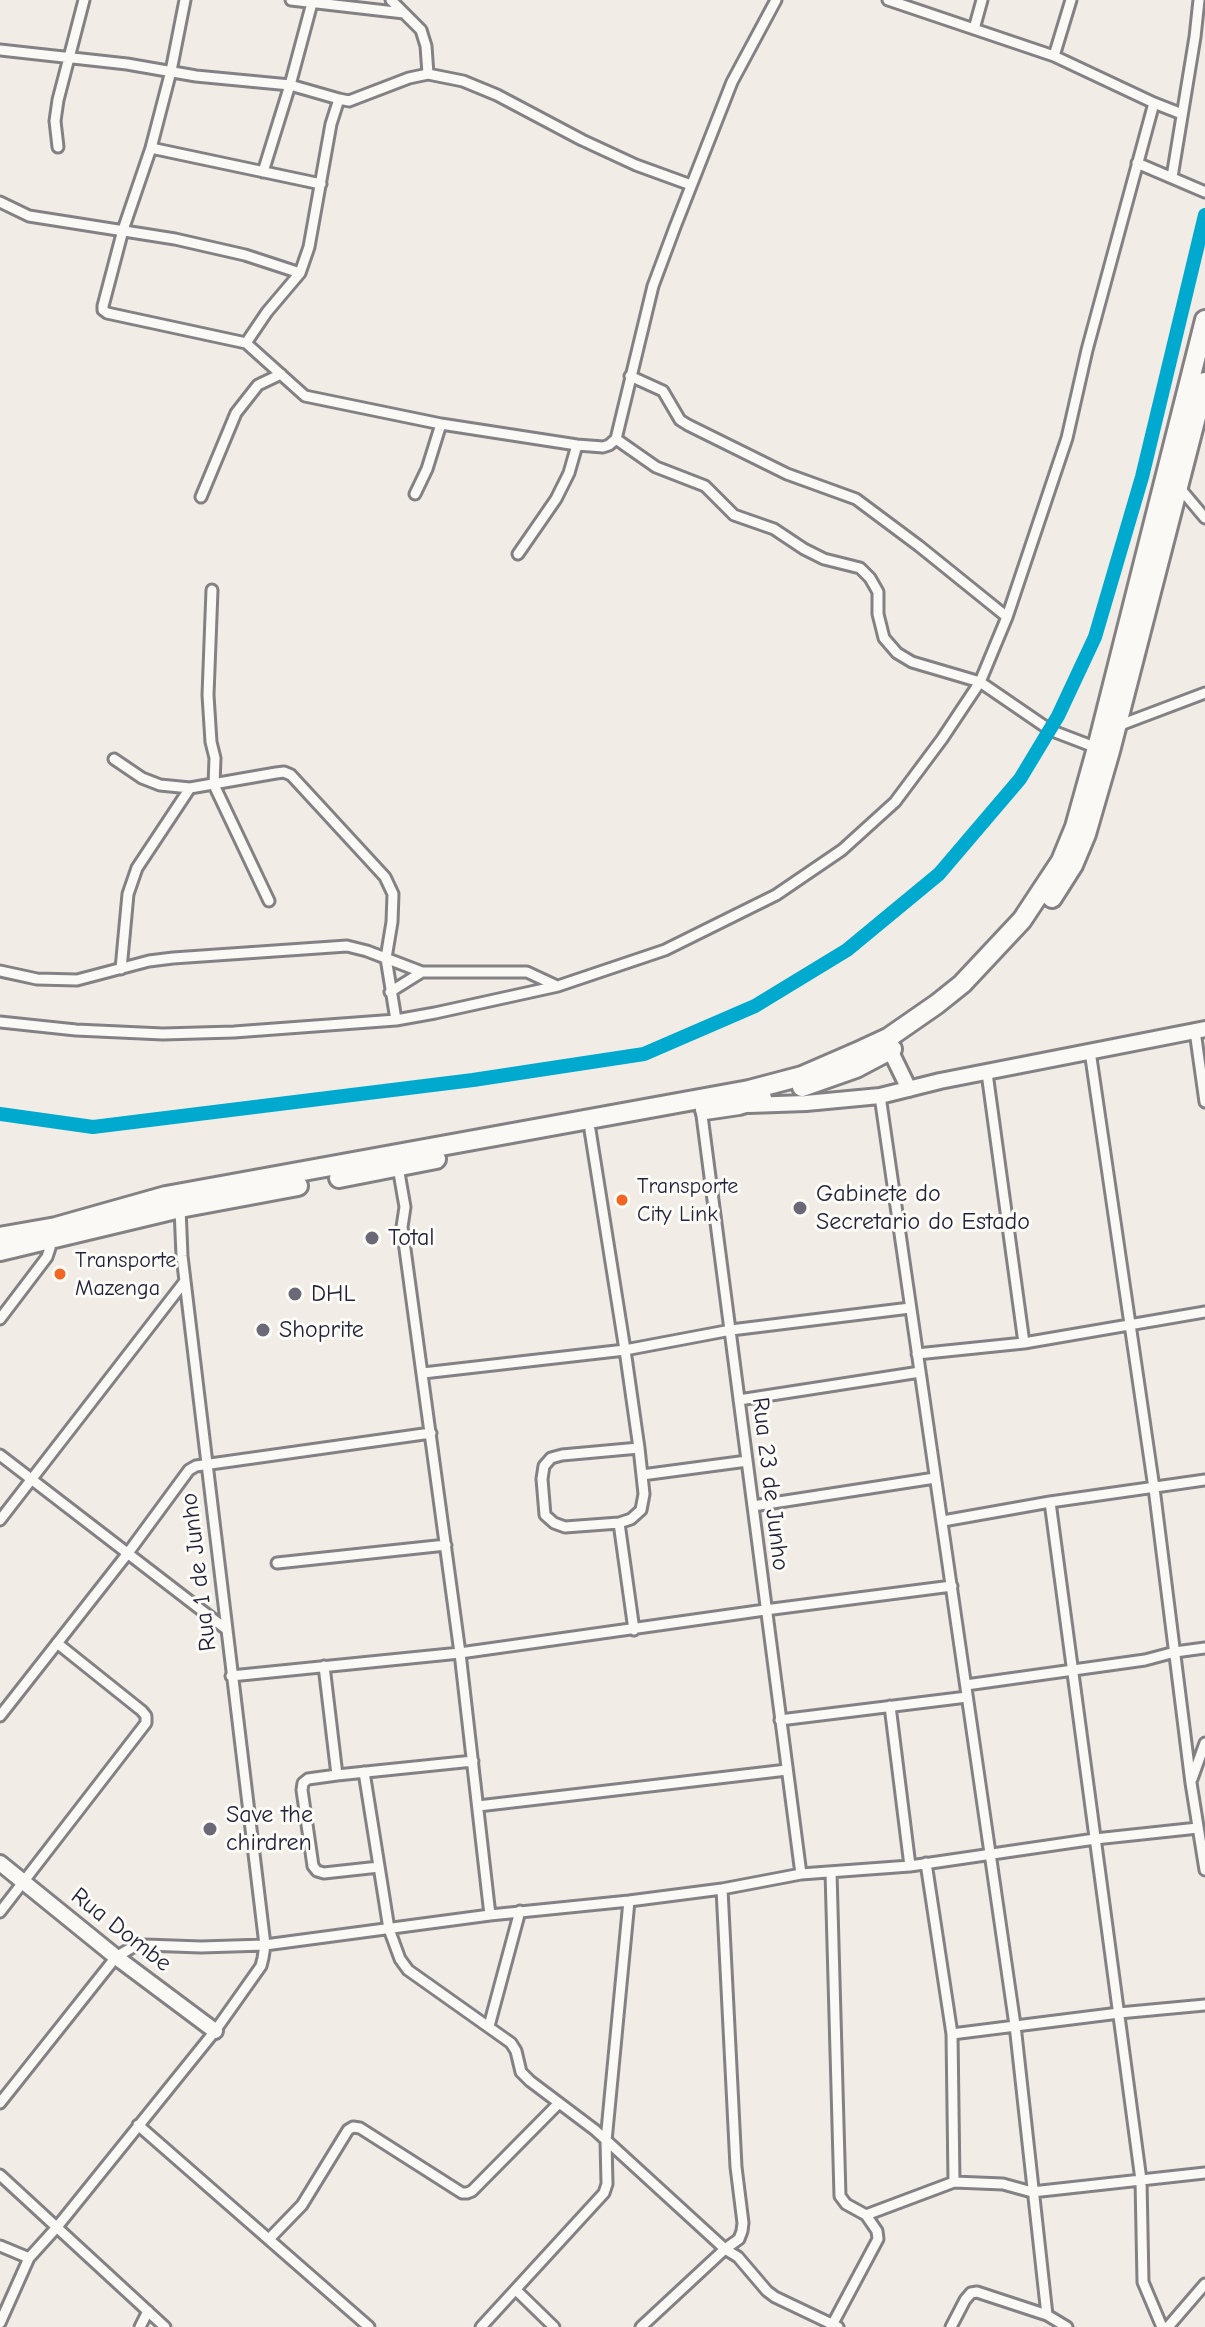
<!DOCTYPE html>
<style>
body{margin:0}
canvas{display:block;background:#f2ece7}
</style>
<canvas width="1205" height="2327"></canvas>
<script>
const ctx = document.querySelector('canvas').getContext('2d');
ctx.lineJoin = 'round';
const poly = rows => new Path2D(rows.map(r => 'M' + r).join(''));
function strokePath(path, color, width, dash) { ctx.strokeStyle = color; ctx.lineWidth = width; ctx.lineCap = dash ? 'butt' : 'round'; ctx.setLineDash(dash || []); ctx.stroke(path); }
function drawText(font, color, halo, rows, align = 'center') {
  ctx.font = font + ' "Comic Neue",sans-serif'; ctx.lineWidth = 6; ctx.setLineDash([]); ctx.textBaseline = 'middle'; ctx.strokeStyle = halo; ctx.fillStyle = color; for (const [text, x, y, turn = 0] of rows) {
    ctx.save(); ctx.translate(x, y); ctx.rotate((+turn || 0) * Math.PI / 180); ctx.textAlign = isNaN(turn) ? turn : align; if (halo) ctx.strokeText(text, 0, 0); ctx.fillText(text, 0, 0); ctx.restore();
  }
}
const street = poly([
 [185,0,171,71,151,148,123,230,103,306,103,310,107,313,246,343,267,312,300,273,309,247,331,124,339,99,349,101,409,78,428,74,463,81,497,95,582,140,636,165,691,185],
 [291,0,404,13],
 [391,0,421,30,426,46,428,74],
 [888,0,1054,56,1154,103,1182,114],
 [974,29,982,0],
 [0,50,127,64,196,76,290,85,339,99],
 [1054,56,1071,0],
 [58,147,55,121,58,100,84,0],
 [151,148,321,184],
 [1137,163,1205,192],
 [263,172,290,85,312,3],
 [1172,177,1195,37,1199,0],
 [0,202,29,216,175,239,245,255,300,273],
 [246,343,305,396,441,424,577,445,603,447,609,445,616,439,653,286,675,227,732,82,776,0],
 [630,376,663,391,680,420,688,425,787,474,856,499,919,546,1007,617],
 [616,439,656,467,705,486,734,515,774,529,804,549,824,559,860,568,870,578,878,592,878,614,884,638,897,653,912,662,980,682,1050,730,1097,748],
 [1179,487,1205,518],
 [415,494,427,469,441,424],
 [201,497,236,413,258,385,281,374],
 [518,554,556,499,569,473,577,445],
 [212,590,208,695,211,742,215,758,214,785,269,901],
 [1115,727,1205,693],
 [114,759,142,778,160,785,190,788,276,773,284,772,291,775,385,877,393,894,392,922,386,958,396,1020],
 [121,969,128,894,137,868,190,788],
 [0,971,37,979,77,980,149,961,173,958,347,946,367,951,422,972,527,972,557,986],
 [390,992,422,972],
 [0,1022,76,1030,163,1034,234,1032,396,1020,435,1013,558,986,665,950,776,895,842,850,895,802,942,739,980,682,1007,617,1067,438,1087,350,1154,103],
 [1195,1031,1205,1102],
 [1090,1051,1154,1488,1191,1783,1205,1870],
 [987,1073,1024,1343],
 [880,1096,1015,2025,1047,2315],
 [701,1108,801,1874],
 [590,1130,625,1350,639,1448,644,1494,641,1510,631,1519,619,1523,565,1527,554,1523,545,1515,542,1479,544,1466,551,1458,562,1455,639,1448],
 [398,1167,405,1207,402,1227,460,1653,490,1915],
 [0,1319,47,1257,50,1248,49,1240],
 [917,1354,1024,1343,1205,1312],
 [423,1373,625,1350,731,1330,910,1308],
 [739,1400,920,1372],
 [0,1455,226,1629],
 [642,1475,747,1461],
 [1050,1502,1141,2180,1143,2282,1162,2327],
 [753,1506,935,1478],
 [0,1520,185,1281],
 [943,1521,1050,1502,1205,1480],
 [619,1523,634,1630],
 [277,1563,446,1545],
 [324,1666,337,1775],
 [231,1676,460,1653,765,1610,952,1586],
 [966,1685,1145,1660,1175,1652,1205,1648],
 [890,1706,910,1866],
 [0,1716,128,1553,189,1470,196,1466,431,1433],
 [780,1720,967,1697],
 [364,1772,389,1929,400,1959,408,1970,511,2043,516,2051,521,2072,530,2081,595,2130,725,2249,738,2257,767,2291,775,2297,838,2327],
 [1192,1779,1205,1743],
 [478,1806,787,1770],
 [926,1863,952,2034,954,2182],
 [379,1867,324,1873,317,1871,313,1866,302,1790,303,1783,308,1779,337,1775,473,1761],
 [831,1872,840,2196,846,2204,866,2215,877,2231,878,2239,831,2327],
 [0,1912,146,1723,146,1716,142,1711,57,1643],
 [489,2026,520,1911],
 [952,2034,1119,2013,1205,2005],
 [0,2103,116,1957,133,1947,145,1945,201,1947,265,1945,490,1915,629,1901,722,1889,801,1874,910,1866,1095,1839,1198,1828],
 [138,2125,369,2327],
 [0,2175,165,2327],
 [866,2215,954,2182,1003,2184,1032,2192,1205,2173],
 [269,2239,302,2205,348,2130,353,2127,360,2128,462,2193,467,2193,472,2191,559,2103],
 [0,2246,29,2258],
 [516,2290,554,2327],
 [0,2323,29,2258,57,2227,215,2031,261,1966,263,1958,265,1945,182,1256,180,1208],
 [140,2327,148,2311],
 [481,2327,604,2193,607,2184,606,2141,629,1901],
 [641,2327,725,2249,739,2239,742,2231,743,2223,736,2167,722,1889],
 [951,2327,965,2300,971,2293,977,2292,1047,2315,1067,2327],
 [1168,2327,1205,2284]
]);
const secondary = poly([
 [890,1050,909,1089],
 [749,1105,806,1103,880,1096,940,1081,1205,1029],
 [0,1863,116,1957,215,2031]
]);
const highway = poly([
 [1052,898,1073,865,1086,834,1110,751,1205,382],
 [802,1087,856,1068,892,1049],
 [705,1110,739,1105,762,1098],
 [339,1178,436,1159],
 [0,1237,56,1227,166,1196,749,1090,802,1076,862,1050,888,1038,937,1004,962,984,1022,920,1061,861,1075,827,1097,748,1205,320],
 [0,1251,180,1208,298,1186]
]);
const rail1 = poly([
 [0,1114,93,1127,473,1080,644,1054,755,1006,847,950,939,874,1020,779,1058,716,1095,637,1142,477,1205,215]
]);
const markers = [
 [622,1200,7,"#f26522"],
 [800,1208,8,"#6b6977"],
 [372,1238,8,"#6b6977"],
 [60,1274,7,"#f26522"],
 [295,1294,8,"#6b6977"],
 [263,1330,8,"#6b6977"],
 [210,1829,8,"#6b6977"]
];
const busNames = [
 ["Transporte",637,1187],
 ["City Link",637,1215],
 ["Transporte",75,1261],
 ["Mazenga",75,1289]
];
const poiNames = [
 ["Gabinete do",816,1194],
 ["Secretario do Estado",816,1222],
 ["Total",388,1238],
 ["DHL",311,1294],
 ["Shoprite",279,1330],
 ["Save the",226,1815],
 ["chirdren",226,1843]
];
const streetNames = [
 ["Rua 23 de Junho",770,1484,83],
 ["Rua 1 de Junho",199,1572,-97],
 ["Rua Dombe",121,1930,38]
];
strokePath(street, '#848184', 15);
strokePath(secondary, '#848184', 20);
strokePath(highway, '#848184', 24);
strokePath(street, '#faf9f6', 9);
strokePath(secondary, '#faf9f6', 14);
strokePath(highway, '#faf9f6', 18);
strokePath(rail1, '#00a9ce', 14);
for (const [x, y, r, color] of markers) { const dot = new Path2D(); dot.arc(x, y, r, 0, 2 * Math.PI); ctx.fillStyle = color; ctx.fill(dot); strokePath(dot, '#fdfcf7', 3); }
drawText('22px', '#22223b', '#fdfcf7', busNames, 'left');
drawText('24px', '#22223b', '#fdfcf7', poiNames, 'left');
drawText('24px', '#22223b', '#fdfcf7', streetNames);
</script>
